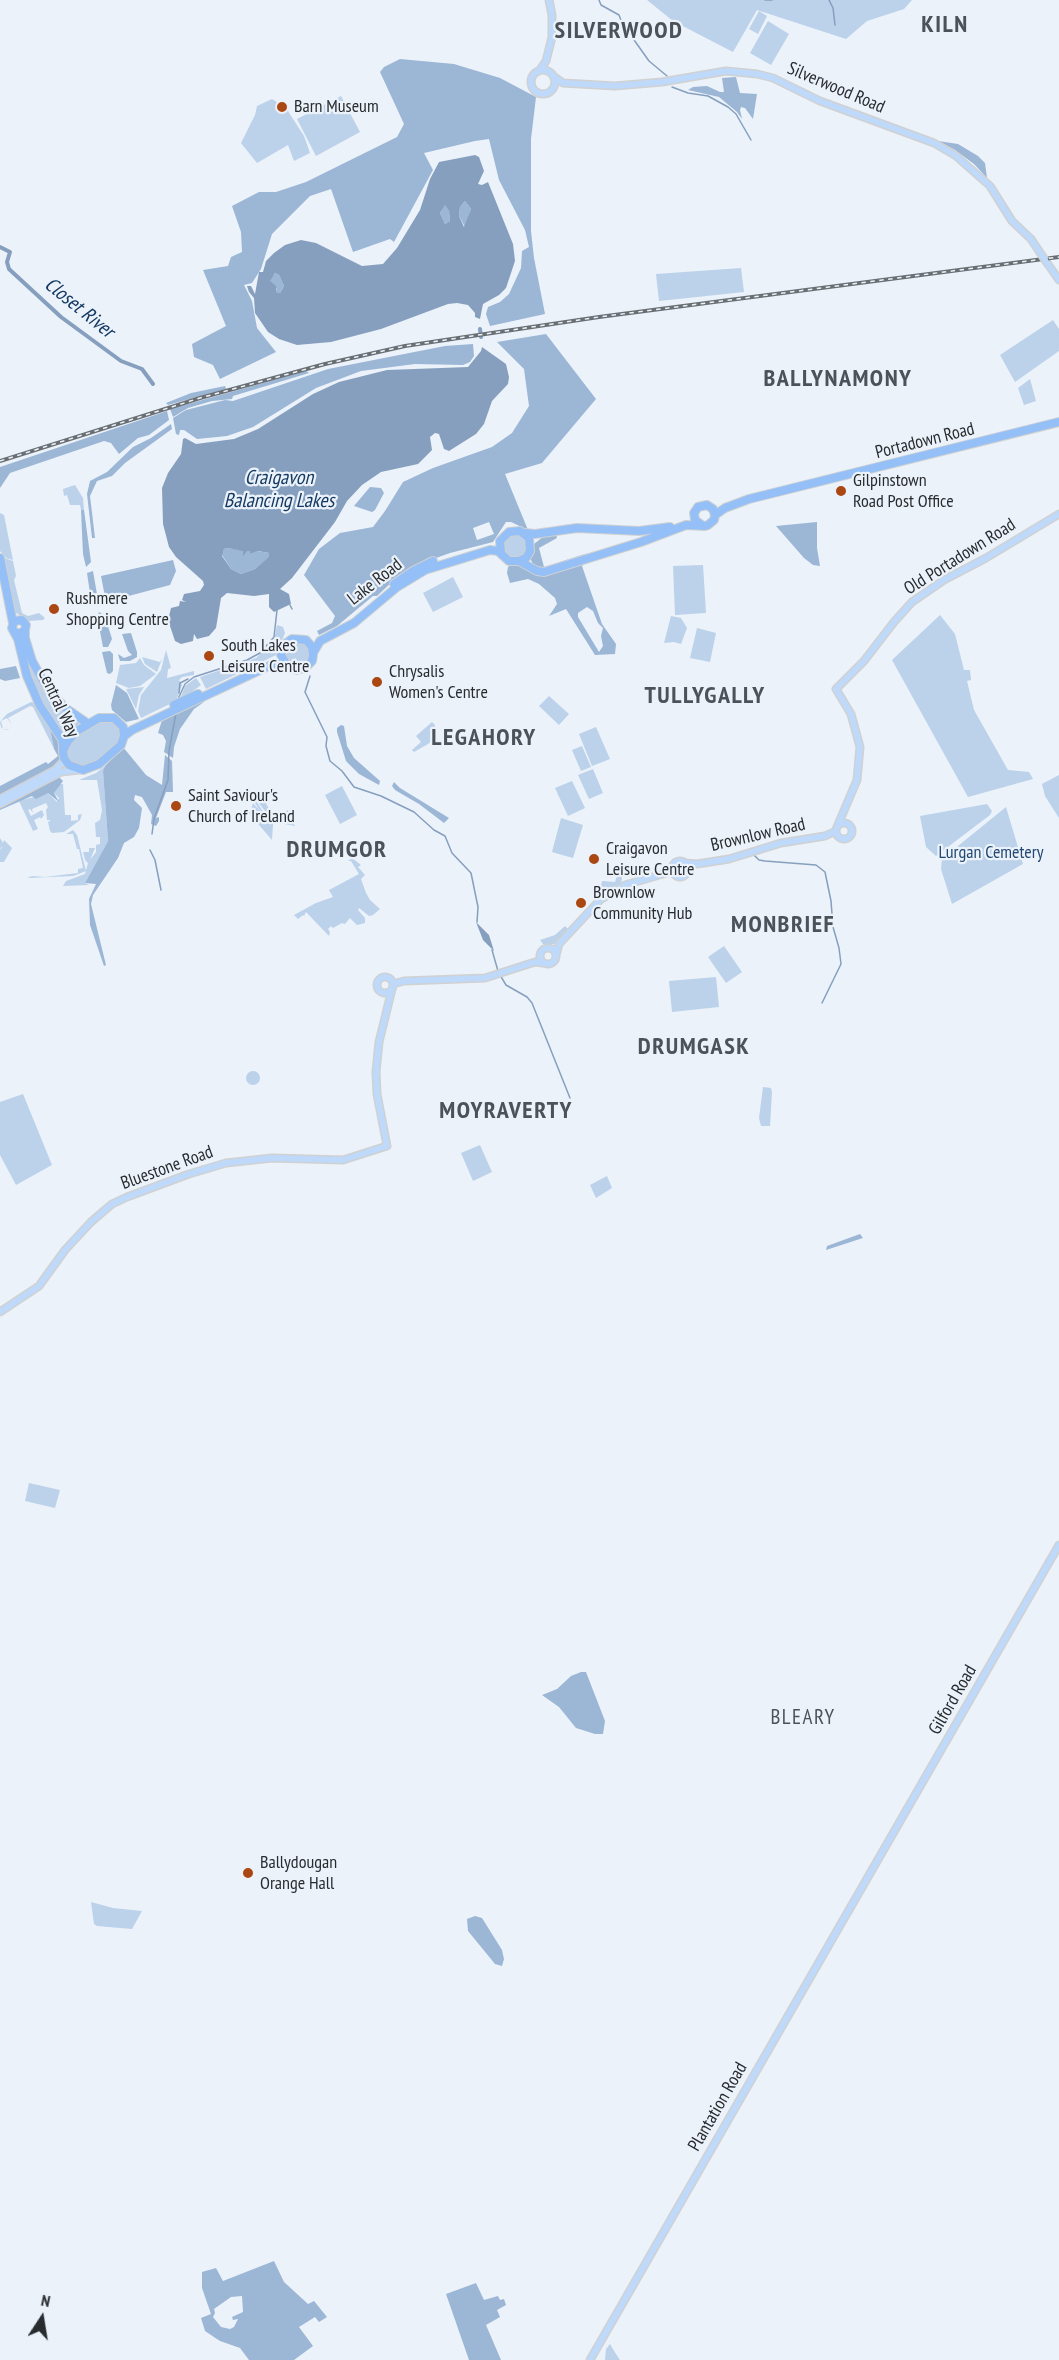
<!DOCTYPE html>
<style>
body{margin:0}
#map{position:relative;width:1059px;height:2360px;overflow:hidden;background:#ebf2fa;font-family:"PT Sans Narrow",sans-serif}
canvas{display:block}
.north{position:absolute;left:12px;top:2288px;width:60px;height:60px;-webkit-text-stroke:4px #ebf2fa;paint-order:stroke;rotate:12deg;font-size:16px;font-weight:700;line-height:24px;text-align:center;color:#292c2f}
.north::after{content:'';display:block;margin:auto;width:21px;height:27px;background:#292c2f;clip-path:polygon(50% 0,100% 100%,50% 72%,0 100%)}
</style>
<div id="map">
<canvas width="1059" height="2360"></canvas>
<div class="north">N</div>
</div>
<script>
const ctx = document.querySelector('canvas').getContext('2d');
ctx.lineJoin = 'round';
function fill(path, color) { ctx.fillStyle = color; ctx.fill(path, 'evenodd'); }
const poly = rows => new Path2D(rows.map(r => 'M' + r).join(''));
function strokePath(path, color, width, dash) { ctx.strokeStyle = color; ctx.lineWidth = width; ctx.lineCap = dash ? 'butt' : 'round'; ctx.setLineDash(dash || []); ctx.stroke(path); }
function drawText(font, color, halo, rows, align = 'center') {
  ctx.font = font + ' "PT Sans Narrow",sans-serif'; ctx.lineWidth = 4.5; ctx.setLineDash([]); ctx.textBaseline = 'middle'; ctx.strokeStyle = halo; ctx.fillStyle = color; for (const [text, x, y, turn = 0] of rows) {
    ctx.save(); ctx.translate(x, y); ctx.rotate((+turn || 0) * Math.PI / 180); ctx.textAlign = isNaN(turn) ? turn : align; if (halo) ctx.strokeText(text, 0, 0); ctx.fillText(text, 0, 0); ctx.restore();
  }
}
const green = poly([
 [647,0,912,0,904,9,867,21,846,39,757,10,733,52,673,21],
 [759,11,767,16,758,34,749,29],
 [768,21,789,34,771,65,750,53],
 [341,96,360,132,316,156,297,119],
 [272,99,286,108,304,136,310,153,294,161,288,145,257,163,241,143,255,115,257,106],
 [741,268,744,292,659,301,656,274],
 [1053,320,1059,329,1059,351,1015,382,1000,355],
 [1030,379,1036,401,1024,405,1018,388],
 [75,485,83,498,84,510,81,510,80,505,70,505,67,495,64,496,63,489],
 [0,513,4,515,13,560,6,558,0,551],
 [519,533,529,542,525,555,512,559,505,555,502,542,507,535],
 [2,557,13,561,16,576,14,580,22,613,28,616,39,613,45,618,43,620,28,621,15,612],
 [703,565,706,613,675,615,673,566],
 [453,577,463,597,433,612,423,593],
 [940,615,955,634,964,670,970,670,971,680,967,681,974,710,1008,770,1029,772,1033,779,968,797,892,660],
 [671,616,681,618,687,628,681,644,674,642,664,643],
 [277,625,283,627,285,633,276,655,206,689,200,677,256,658,274,641],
 [697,628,716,633,710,662,690,658],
 [302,641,311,649,309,661,299,668,287,663,284,650,289,643],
 [166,650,171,668,168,669,167,678,194,671,194,675,182,677,179,680,182,685,176,701,141,718,138,711,141,695,161,670],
 [142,657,160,662,162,659,157,672,145,664],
 [140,658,144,665,156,674,140,686,129,688,116,683,120,665,136,663],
 [33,667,37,676,85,723,65,742,45,710,27,669],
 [196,678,201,685,189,694,189,696,179,702,185,686],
 [144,687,139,695,136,709,126,689],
 [549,696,569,714,559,725,539,706],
 [31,702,37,704,52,728,50,730,54,749,33,707,30,706,8,718,12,725,7,718,1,721,3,729,10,730,6,730,3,729,1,727,0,722,7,714],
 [108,718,121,727,121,740,108,756,84,769,68,762,65,750,83,728],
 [432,722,435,725,435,737,428,744,414,752,412,750,421,742,416,736],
 [596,727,610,759,592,766,579,734],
 [582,746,591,767,581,771,572,750],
 [105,766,103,771,108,841,85,883,89,885,63,886,66,881,85,874,88,863,85,860,83,852,89,852,89,848,95,848,90,860,96,852,96,845,100,844,100,837,96,837,95,823,100,820,102,810,97,780,79,780,96,773],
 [593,769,603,793,589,799,578,775],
 [1059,775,1059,818,1045,796,1042,784],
 [572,781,585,808,568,816,555,788],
 [60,784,63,784,65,815,71,815,71,821,78,820,78,815,82,814,80,820,64,832,52,833,50,831,48,822,51,820,47,820,46,810,48,807,46,803,32,809,33,813,30,809,28,810,31,816,42,810,44,815,41,819,40,817,34,820,38,829,33,831,19,801,48,793,57,802,59,798,54,793],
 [342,786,357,815,340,824,325,795],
 [262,796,274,818,288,810,295,826,275,822,270,818,256,799],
 [255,799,265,815,273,822,266,817,271,822,260,820,251,810,253,803,261,812,253,800],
 [987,804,992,811,990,815,936,856,926,847,920,816],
 [1006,807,1023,864,952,904,941,869,942,859],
 [247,811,251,811,260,821,273,824,272,840],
 [561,818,583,825,573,858,552,852],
 [73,830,77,835,86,871,73,876,27,878,32,876,45,877,78,873,78,869,83,868,79,849,77,849,73,834,66,834],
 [0,838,3,843,4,840,12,848,4,862,0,862,0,849,3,847,0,848],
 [352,858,361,865,358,867,365,875,361,879,366,893,370,900,380,909,373,915,369,916,359,908,358,910,365,918,365,923,357,925,350,918,345,924,342,923,333,928,331,926,328,929,330,932,329,936,306,912,304,916,303,915,298,919,294,915,316,903,333,897,329,890,359,874,351,861,348,861],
 [619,869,623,870,621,885,602,896,599,895,602,881,615,882],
 [565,926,568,929,556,944,543,944,540,940,555,935],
 [724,946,742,972,726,983,708,957],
 [716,977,719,1007,672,1012,669,981],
 '246 1078a7 7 0 1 1 14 0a7 7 0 1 1-14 0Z',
 [763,1087,771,1088,772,1092,770,1126,761,1126,759,1118],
 [23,1094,52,1165,16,1185,0,1155,0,1102],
 [480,1145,492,1172,473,1181,461,1153],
 [607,1176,612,1188,596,1198,590,1185],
 [29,1483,60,1490,55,1508,25,1501],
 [91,1902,113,1908,142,1911,132,1929,97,1926,94,1924],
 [610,2344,616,2354,620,2360,605,2360,606,2349]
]);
const forest = poly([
 [400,59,454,64,500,78,536,97,531,139,531,231,534,258,545,314,490,326,486,314,488,307,500,302,509,294,521,268,522,251,529,247,525,230,499,180,489,139,475,141,424,153,433,170,394,242,390,239,353,252,331,189,310,196,272,234,261,269,252,283,244,285,252,301,257,328,276,352,220,379,213,365,194,357,192,344,226,326,203,270,228,266,231,257,242,252,241,232,232,206,259,192,276,192,306,182,397,137,404,124,380,72,384,67],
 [736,77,740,93,757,94,753,119,745,108,741,107,740,110,742,119,737,112,719,97,688,90,693,87,707,86,720,92,724,92,722,78],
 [938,141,958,144,978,156,985,163,987,178,974,164,955,150],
 [465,201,471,209,465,227,459,216,460,207],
 [445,204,449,211,450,221,445,224,440,213],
 [275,273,279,275,284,286,280,293,277,293,277,289,269,281],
 [546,334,596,399,542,463,505,474,528,530,511,522,506,522,493,542,450,553,422,563,395,579,377,596,373,596,337,626,319,635,317,631,332,623,335,616,304,575,319,549,340,533,373,527,385,511,403,482,433,468,492,447,512,433,529,406,524,369,497,342],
 [489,522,494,534,477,540,473,528],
 [473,344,474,356,470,362,463,365,415,364,361,371,316,388,253,427,227,436,197,439,184,430,180,430,179,435,176,434,173,418,186,410,225,400,233,401,328,369,445,346],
 [306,371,309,373,233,396,232,399,212,401,188,408,173,417,170,409],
 [225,386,226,389,168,405,166,403,191,393],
 [167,411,169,420,149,435,138,438,119,454,111,443,104,441,10,473,0,488,0,467],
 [171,424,172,429,125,463,112,476,97,481,90,496,95,538,92,538,87,494,90,481,107,472,133,447,151,438],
 [370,487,381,488,384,493,375,510,372,512,354,506],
 [81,510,84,510,91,562,86,567,83,554],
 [817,522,817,548,820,566,813,565,804,558,776,526],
 [556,534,557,538,539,548,544,567,585,554,612,549,540,569,533,565,530,557,534,551,534,544,544,536],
 [228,548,250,551,250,554,257,551,269,553,268,559,255,569,241,574,231,569,222,555,224,549],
 [173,560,176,571,170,585,106,602,101,576],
 [589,560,582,566,602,624,616,644,615,654,595,655,566,609,549,616,557,604,555,598,539,584,528,579,510,583,507,573,508,567,513,563,520,563,536,572],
 [587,607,593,611,598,623,603,628,601,636,603,646,599,652,578,617,578,613],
 [93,571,98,600,95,601,91,600,87,573],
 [99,612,104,615,107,623,112,639,108,647,103,647,97,616],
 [131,633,137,652,137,657,130,661,120,661,118,654,124,658,132,655,128,651,122,634],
 [110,651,113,654,113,671,110,674,107,673,102,652],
 [16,666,20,678,5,681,0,679,0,669],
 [116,685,127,693,139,719,126,722,112,710,111,705],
 [201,699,204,702,194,709,180,729,174,747,173,758,164,752,166,741,163,735,158,733,163,717],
 [341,725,344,726,347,746,354,758,380,781,379,785,359,774,346,761,337,732,337,728],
 [52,728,59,736,60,758,58,764,0,796,0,786,46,762,48,764,58,756,54,749,50,729],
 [123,747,146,775,162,785,165,755,172,761,173,792,166,792,156,818,159,817,159,821,156,826,151,824,152,815,142,797,135,795,134,800,142,808,139,828,134,837,124,843,118,858,93,895,91,904,106,965,104,966,90,925,89,899,96,884,85,883,108,841,103,771,105,766],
 [57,775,63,781,54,793,59,802,48,793,36,799,32,796,0,810,0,805],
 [394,782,400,788,449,818,444,823,419,804,395,790,392,786],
 [860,1234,863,1238,826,1250,827,1246],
 [581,1672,586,1672,605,1721,603,1734,595,1734,576,1728,559,1707,542,1695,557,1689,571,1676],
 [475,1916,482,1918,502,1950,504,1959,502,1966,495,1964,468,1931,467,1919],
 [274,2261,284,2282,308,2304,314,2301,327,2317,319,2322,315,2317,299,2327,313,2346,294,2360,249,2360,240,2348,220,2341,205,2331,201,2318,211,2314,202,2288,202,2272,216,2268,223,2281],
 [242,2296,243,2312,232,2317,233,2320,238,2319,234,2327,230,2329,221,2327,213,2317,215,2313,214,2309,231,2297],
 [476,2283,484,2300,498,2296,500,2300,504,2299,506,2305,497,2310,500,2317,486,2325,501,2360,469,2360,446,2294]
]);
const water = poly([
 [475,155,479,157,484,171,478,184,482,185,488,182,513,244,515,261,506,288,499,295,483,304,480,319,475,317,475,313,468,305,457,303,448,304,381,329,331,342,297,345,279,339,268,332,255,313,254,298,249,292,247,286,251,286,255,294,259,272,263,272,266,261,274,253,285,245,301,240,316,243,362,266,383,264,397,248,420,210,430,179,439,162],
 [465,201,471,209,464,227,459,216,460,207],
 [445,205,449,211,450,221,445,224,440,213],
 [275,273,279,275,284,286,280,293,277,293,276,286,270,281],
 [482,347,506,364,509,377,508,384,492,401,484,424,476,434,449,451,444,449,439,434,435,433,430,437,432,450,418,464,381,472,362,485,347,501,335,522,292,578,280,589,289,594,291,604,274,612,269,607,269,594,254,596,227,593,221,598,216,628,209,636,197,639,194,634,193,641,181,644,175,641,168,620,171,608,179,606,180,601,186,602,182,600,184,594,200,591,204,585,203,581,176,557,169,547,163,524,162,488,168,473,181,454,183,439,185,438,196,444,234,439,258,429,313,394,339,382,387,370,468,367,481,351],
 [228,548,243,551,243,556,247,551,250,551,250,554,258,551,269,553,268,558,255,569,241,574,231,569,222,556,224,549],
 [476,922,489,935,494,951,483,940]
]);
const stream = poly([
 [599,0,601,5,619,15,622,23,649,61,667,76],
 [765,0,772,0],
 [829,0,833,8,835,25],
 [672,87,688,93,708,96,728,107,736,114,751,140],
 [290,605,292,609],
 [310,676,305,692,327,737,326,746,330,761,342,771,354,787,381,796,414,812,434,830,445,836,452,853,471,873,478,907,477,922],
 [179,693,180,683,188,679],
 [178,699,185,684,194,677,247,660,260,653,274,637,277,610],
 [152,834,154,819,168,780,169,751,176,713],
 [150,850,155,860,161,890],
 [753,854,759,860,765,861,816,865,825,872,831,901,833,927,839,948,841,964,822,1003],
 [492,950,498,971],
 [500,975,506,985,527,997,532,1003,570,1098]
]);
const river = poly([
 [0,247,10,252,7,262,9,269,61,317,121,361,142,369,153,384],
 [480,329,481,337]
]);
const major = poly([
 '531 82a12 12 0 1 1 24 0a12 12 0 1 1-24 0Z',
 [539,71,546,61,552,37,552,15,549,0],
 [553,76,563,83,615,86,662,82,726,71,757,74,773,78,820,101,934,143,956,156,990,186,1012,221,1031,239,1041,254],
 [1045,260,1059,280],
 [0,799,55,770,65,760],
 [0,804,61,772,79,770],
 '836 831a8 8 0 1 1 16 0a8 8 0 1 1-16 0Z',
 [837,827,857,780,860,747,851,714,836,689,864,661,894,622,912,602,944,580,986,558,1059,514],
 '672 869a8 8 0 1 1 16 0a8 8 0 1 1-16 0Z',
 [685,863,697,864,729,859,781,843,825,836,836,831],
 '540 956a8 8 0 1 1 16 0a8 8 0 1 1-16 0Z',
 [556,955,559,944,600,900,625,885,666,873,672,868],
 '377 985a8 8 0 1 1 16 0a8 8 0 1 1-16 0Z',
 [393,984,404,981,485,978,535,962,543,963],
 [0,1312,39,1286,65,1250,91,1222,112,1204,127,1197,189,1174,226,1163,272,1158,343,1160,387,1146,377,1094,376,1072,379,1042,392,989],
 [590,2360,1059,1545]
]);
const highway = poly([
 [715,515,725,508,749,499,1059,422],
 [525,533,535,534,577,528,639,531,670,527],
 [0,558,13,623],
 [519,561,537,571,544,572,641,542,686,525,705,526,708,525,714,520,715,515,713,509,707,505,698,507,694,513,695,520,703,526],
 [394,584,413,571,433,561],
 [25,630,25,638,32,661,46,686,64,707,87,723],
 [15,633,21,633,25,630,26,625,22,620,14,621,12,628,18,639,27,676,40,706,62,739,63,744,63,752,64,758,69,765,83,770,99,764,121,745,124,736,123,727,114,718,99,718,77,731,68,741,63,751],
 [313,653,320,641,354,623,397,587,425,570,490,550,498,551,509,561,519,561,526,558,530,551,529,538,520,531,509,532,500,541,501,553],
 [174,705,198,694],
 [124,736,132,730,271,665,279,664,297,670,305,668,312,661,313,655,312,647,306,640,292,639,285,644,281,655,288,667]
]);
const rail = poly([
 [0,461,200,398,325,364,405,346,599,317,1059,257]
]);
const majorBridge = poly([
 [1041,254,1045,260]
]);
const markers = [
 [282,107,6,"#ab4712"],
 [841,491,6,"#ab4712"],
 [54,609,6,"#ab4712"],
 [209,656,6,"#ab4712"],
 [377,682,6,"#ab4712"],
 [176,806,6,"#ab4712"],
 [594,859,6,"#ab4712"],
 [581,903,6,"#ab4712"],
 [248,1873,6,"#ab4712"]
];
const streetNames = [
 ["Silverwood Road",836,88,23],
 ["Portadown Road",925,441,-14],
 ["Old Portadown Road",960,557,-32],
 ["Lake Road",375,582,-38],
 ["Central Way",58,703,65],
 ["Brownlow Road",758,835,-13],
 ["Bluestone Road",167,1168,-20],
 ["Gilford Road",953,1700,-60],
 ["Plantation Road",718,2107,-60]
];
const poiNames = [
 ["Barn Museum",294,107],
 ["Gilpinstown",853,481],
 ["Road Post Office",853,502],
 ["Rushmere",66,599],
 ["Shopping Centre",66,620],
 ["South Lakes",221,646],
 ["Leisure Centre",221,667],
 ["Chrysalis",389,672],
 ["Women's Centre",389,693],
 ["Saint Saviour's",188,796],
 ["Church of Ireland",188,817],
 ["Craigavon",606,849],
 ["Leisure Centre",606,870],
 ["Brownlow",593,893],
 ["Community Hub",593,914],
 ["Ballydougan",260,1863],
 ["Orange Hall",260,1884]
];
const parkNames = [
 ["Lurgan Cemetery",991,853]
];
const waterNames = [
 ["Closet River",79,308,39],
 ["Craigavon",279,478],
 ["Balancing Lakes",279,501]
];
const quarterNames = [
 ["BLEARY",803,1718]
];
const districtNames = [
 ["KILN",945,25],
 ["SILVERWOOD",619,31],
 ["BALLYNAMONY",838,379],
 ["TULLYGALLY",705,696],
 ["LEGAHORY",484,738],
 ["DRUMGOR",337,850],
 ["MONBRIEF",783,925],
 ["DRUMGASK",694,1047],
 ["MOYRAVERTY",506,1111]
];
fill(green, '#bcd1ea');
fill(forest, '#9cb6d6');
fill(water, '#869fbe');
strokePath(stream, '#869fbe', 1.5);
strokePath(river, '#869fbe', 4);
strokePath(major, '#d0d1d1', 9);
strokePath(highway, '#d0d1d1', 10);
strokePath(major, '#bfd9fa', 6);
strokePath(highway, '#94c0f7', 8);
strokePath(rail, '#6a6f73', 4);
strokePath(rail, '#ebf2fa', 1.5, [4.5]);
strokePath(majorBridge, '#d0d1d1', 9, []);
strokePath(majorBridge, '#bfd9fa', 6);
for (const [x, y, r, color] of markers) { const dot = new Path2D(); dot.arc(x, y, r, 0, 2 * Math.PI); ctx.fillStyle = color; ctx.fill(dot); strokePath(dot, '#ebf2fa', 2); }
drawText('18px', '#292c2f', '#ebf2fa', streetNames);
drawText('18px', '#292c2f', '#ebf2fa', poiNames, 'left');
drawText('18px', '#234873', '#ebf2fa', parkNames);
drawText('italic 20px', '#153a63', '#ebf2fa', waterNames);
ctx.letterSpacing = '1.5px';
drawText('21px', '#4d5259', '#ebf2fa', quarterNames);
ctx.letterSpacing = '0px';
ctx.letterSpacing = '1.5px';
drawText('bold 24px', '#4d5259', '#ebf2fa', districtNames);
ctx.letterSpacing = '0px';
</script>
